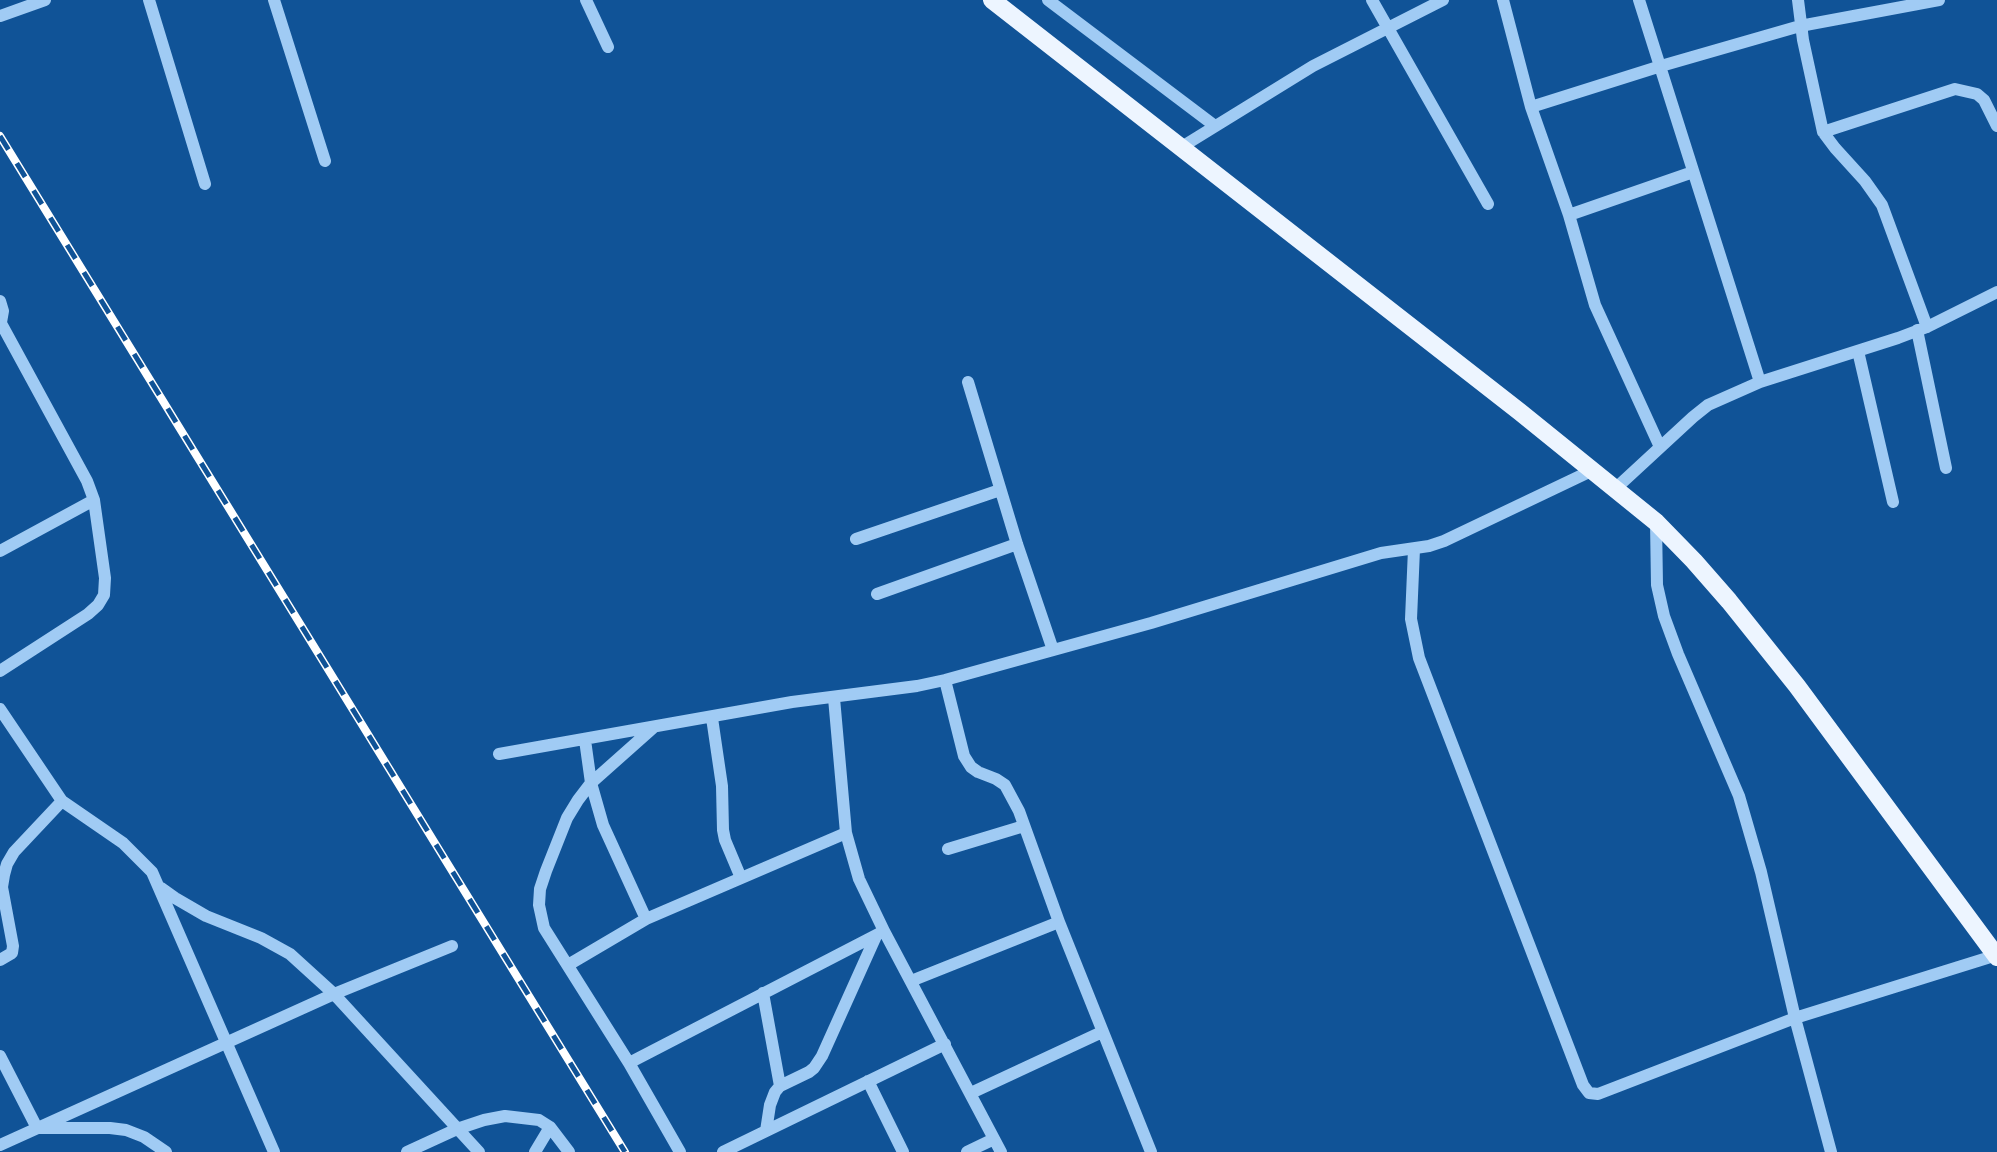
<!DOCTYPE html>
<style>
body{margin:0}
canvas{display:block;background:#105397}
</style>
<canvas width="1997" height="1152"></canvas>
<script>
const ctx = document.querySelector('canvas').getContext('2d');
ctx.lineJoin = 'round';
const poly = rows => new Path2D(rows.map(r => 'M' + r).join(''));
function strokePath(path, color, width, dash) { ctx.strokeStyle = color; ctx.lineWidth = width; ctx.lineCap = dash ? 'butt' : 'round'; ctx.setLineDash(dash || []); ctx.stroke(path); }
const minor = poly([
 [149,0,205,184],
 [274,0,325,161],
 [586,0,608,47],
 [1048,0,1215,126],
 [1372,0,1488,204],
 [1503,0,1531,107,1569,215,1595,305,1660,447],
 [1639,0,1760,382],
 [1798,0,1803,40,1823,132,1835,148,1865,181,1882,205,1927,327],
 [0,16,45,0],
 [1531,107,1661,66,1800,26,1939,0],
 [1823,132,1955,89,1977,94,1984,100,1997,126],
 [1180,148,1313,66,1443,0],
 [1569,215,1693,172],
 [0,301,3,311,0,328],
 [1917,330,1946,468],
 [1858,351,1893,502],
 [968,382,1017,544,1053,650],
 [1615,489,1693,417,1708,405,1760,382,1898,338,1927,327,1997,292],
 [1656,522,1657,585,1664,616,1678,654,1739,796,1761,872,1795,1018,1831,1152],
 [856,539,1000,490],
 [1414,549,1411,619,1419,658,1583,1085,1589,1093,1598,1094,1611,1089,1795,1018,1997,955],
 [0,551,94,500],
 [877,594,1017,544],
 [0,671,88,614,98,605,104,595,105,578,94,500,87,481,2,325],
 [945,680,964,756,971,767,978,772,996,779,1005,785,1019,811,1059,922,1151,1152],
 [834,698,846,833,859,879,884,931,1001,1152],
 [0,709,62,801,123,843,152,872,274,1152],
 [712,718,722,786,723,830,725,840,741,878],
 [654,727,591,783,578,800,567,818,546,871,540,889,539,905,544,928,629,1063,680,1152],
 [585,740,591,783,603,825,646,919],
 [499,754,792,702,917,686,945,680,1151,623,1381,553,1429,546,1444,541,1593,470],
 [948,849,1024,826],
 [161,888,175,898,206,916,261,938,290,954,334,994,479,1152],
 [0,960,12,953,13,946,2,887,4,875,7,864,14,852,62,801],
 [568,965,646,919,846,833],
 [911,981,1059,922],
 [763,993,780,1086],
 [0,1056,37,1128,110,1128,126,1130,144,1137,166,1152],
 [629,1063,884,931],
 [868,1081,903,1152],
 [971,1093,1102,1032],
 [766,1131,770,1105,775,1092,780,1086,809,1072,814,1068,822,1056,876,936],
 [0,1145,334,994,452,946],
 [407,1152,457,1129,484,1120,505,1116,539,1120,550,1127,569,1152],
 [535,1152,550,1127],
 [723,1152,945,1044],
 [967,1152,994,1139]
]);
const major = poly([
 [992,0,1520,412,1656,522,1694,561,1729,601,1797,686,1997,957]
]);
const rail = poly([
 [0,136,625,1152]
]);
strokePath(minor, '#a0cbf4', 12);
strokePath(major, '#edf5ff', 18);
strokePath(rail, '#fff', 8);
strokePath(rail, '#105397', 5, [16]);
</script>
